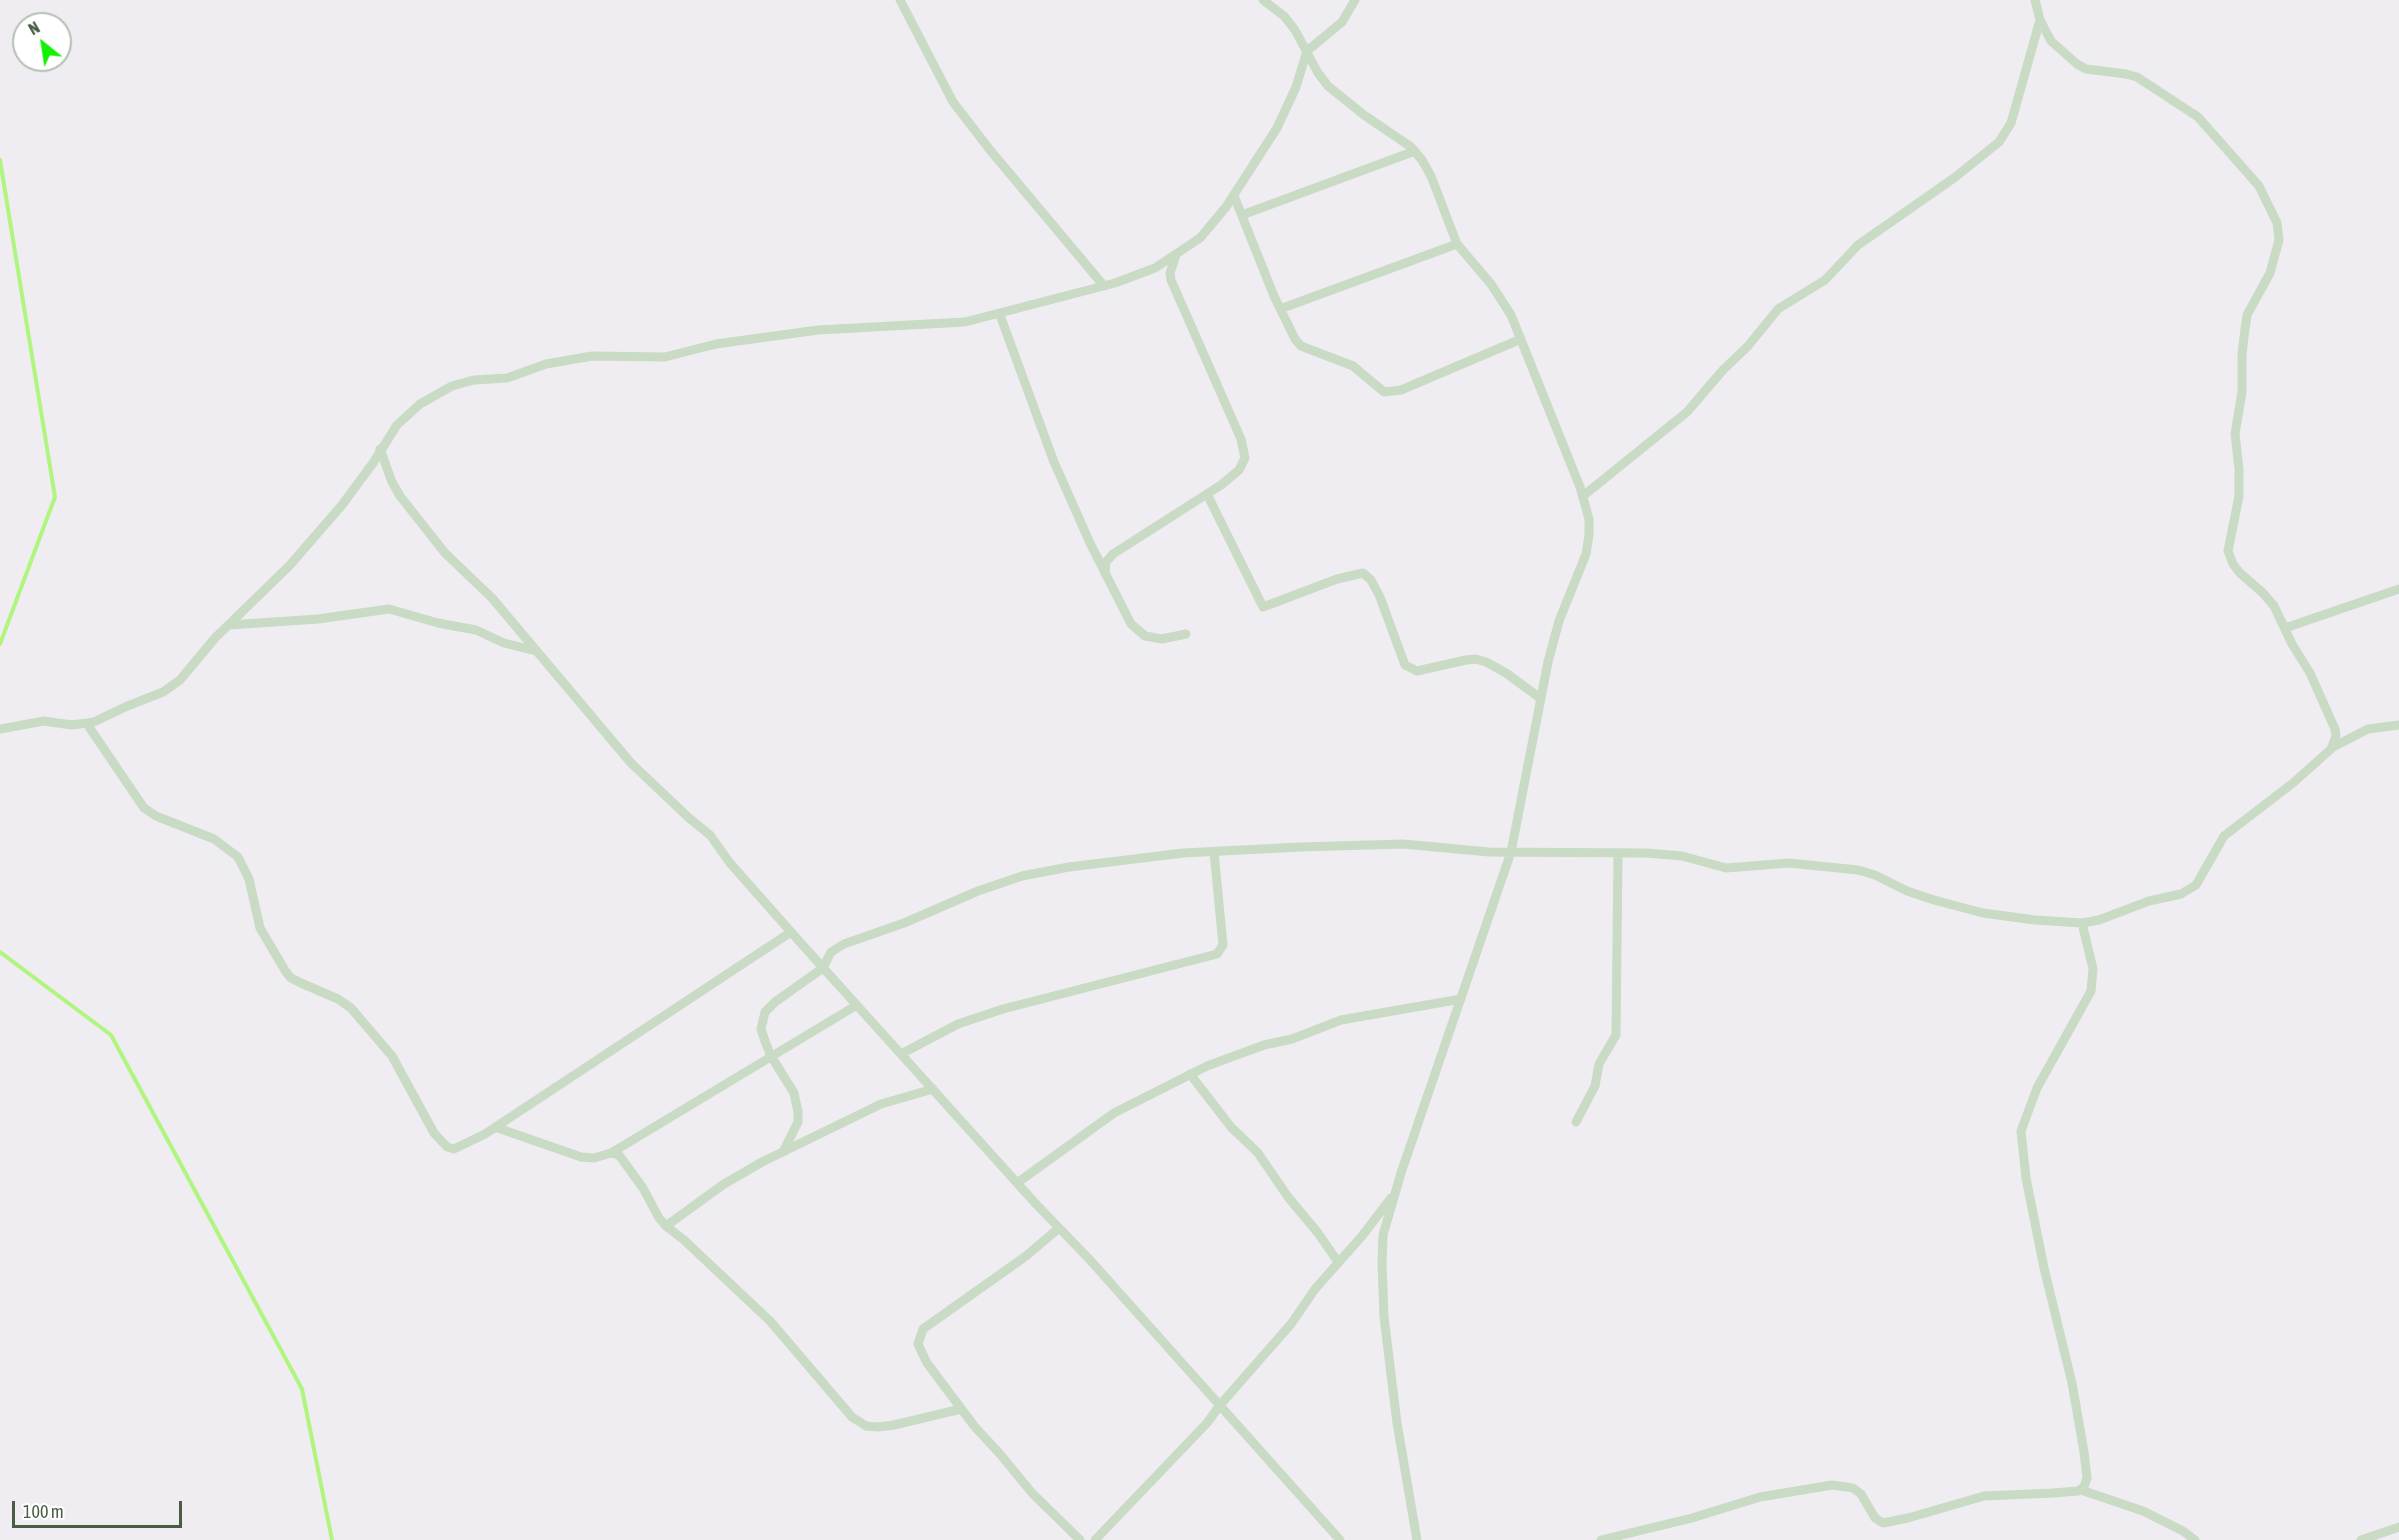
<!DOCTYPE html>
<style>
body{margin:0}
#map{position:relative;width:2399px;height:1540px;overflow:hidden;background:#efedf1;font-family:"Asap Condensed",sans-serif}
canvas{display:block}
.north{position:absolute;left:12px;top:12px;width:60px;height:60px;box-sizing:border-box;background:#fff;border:2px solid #b6beb4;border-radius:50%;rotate:330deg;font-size:16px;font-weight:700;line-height:24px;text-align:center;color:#485d44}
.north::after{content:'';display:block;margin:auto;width:21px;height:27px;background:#14f107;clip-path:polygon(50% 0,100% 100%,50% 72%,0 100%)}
.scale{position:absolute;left:12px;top:1501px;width:170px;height:27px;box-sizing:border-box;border:3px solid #485d44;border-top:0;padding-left:8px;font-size:18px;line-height:21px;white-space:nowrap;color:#485d44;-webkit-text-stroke:4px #fff;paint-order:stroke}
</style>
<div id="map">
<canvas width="2399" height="1540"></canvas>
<div class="north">N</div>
<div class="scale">100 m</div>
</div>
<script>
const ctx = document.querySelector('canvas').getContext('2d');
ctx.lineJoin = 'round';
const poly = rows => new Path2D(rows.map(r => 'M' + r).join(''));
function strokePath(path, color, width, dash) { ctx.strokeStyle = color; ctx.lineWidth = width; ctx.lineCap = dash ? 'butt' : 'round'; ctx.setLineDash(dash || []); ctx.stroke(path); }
const stream = poly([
 [0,160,55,497,0,644],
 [0,952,111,1035,302,1389,332,1540]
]);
const street = poly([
 [900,0,953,102,990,150,1104,286],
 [1263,0,1284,16,1295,30,1318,73,1328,86,1364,115,1411,147,1422,160,1431,176,1457,244,1491,284,1511,315,1580,487,1589,519,1589,535,1586,554,1559,621,1548,662,1511,852,1401,1173,1383,1235,1382,1263,1384,1317,1397,1423,1417,1540],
 [1234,196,1274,296,1295,339,1301,346,1353,366,1384,392,1401,390,1521,339],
 [1242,215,1415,151],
 [1280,309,1457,244],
 [1000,315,1054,462,1090,543,1131,624,1145,636,1162,639,1186,634],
 [380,449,392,482,400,496,445,553,492,598,631,763,689,818,710,835,730,863,799,941,1036,1204,1090,1260,1340,1540],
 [1207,494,1263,607,1337,579,1363,573,1371,580,1380,597,1405,665,1417,671,1466,660,1476,659,1486,662,1506,673,1540,698],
 [1583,496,1687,412,1723,370,1748,346,1778,309,1825,280,1858,245,1954,178,1999,142,2011,123,2040,20],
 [1105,574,1106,562,1113,554,1221,485,1239,470,1245,458,1241,439,1171,280,1170,273,1176,255],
 [229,625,318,619,389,609,438,623,476,630,504,643,536,651],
 [2285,628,2399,589],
 [87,724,144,808,156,816,214,839,238,857,249,879,260,928,286,972,291,978,301,983,338,999,351,1008,392,1056,434,1133,447,1147,454,1149,485,1134,791,932],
 [0,729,44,721,72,725,94,722,125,707,163,692,180,680,215,638,290,565,342,505,373,463,397,425,420,404,452,386,474,380,507,378,546,364,592,356,665,357,716,344,818,330,965,322,1115,283,1155,268,1200,238,1226,207,1277,128,1296,87,1307,51,1342,22,1355,0],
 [2333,747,2368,729,2399,725],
 [901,1054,958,1024,1003,1009,1217,954,1223,945,1214,852],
 [1190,1074,1231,1127,1258,1153,1288,1197,1318,1233,1338,1262],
 [1576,1122,1595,1086,1599,1064,1616,1035,1618,853],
 [495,1127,581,1157,594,1158,611,1153,619,1155,643,1188,659,1218,666,1226,684,1240,770,1321,852,1417,866,1426,878,1427,894,1425,961,1409],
 [783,1152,798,1122,798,1112,794,1093,771,1056,765,1041,761,1029,765,1012,775,1002,823,968,831,952,844,944,904,923,978,891,1022,876,1069,867,1183,853,1301,847,1403,844,1489,852,1647,853,1682,856,1726,868,1789,863,1858,870,1875,875,1907,891,1934,900,1983,913,2035,920,2082,923,2099,920,2149,901,2181,894,2196,885,2224,836,2293,783,2321,758,2331,749,2336,736,2335,729,2310,673,2292,644,2274,606,2263,593,2240,573,2233,564,2228,551,2239,496,2239,469,2235,434,2242,392,2242,354,2245,329,2247,315,2270,273,2279,240,2277,223,2259,186,2198,117,2137,77,2126,74,2086,69,2077,64,2051,41,2040,20,2035,0],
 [611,1153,857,1005],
 [1017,1183,1114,1113,1207,1066,1264,1045,1292,1039,1341,1020,1461,999],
 [666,1226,724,1184,762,1162,881,1104,933,1089],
 [1059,1228,1026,1256,923,1329,918,1344,927,1363,975,1427,1000,1454,1032,1493,1080,1540],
 [2081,1490,2143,1511,2183,1531,2195,1540],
 [1095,1540,1207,1423,1220,1405,1291,1324,1315,1289,1362,1236,1391,1198],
 [1601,1540,1692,1518,1760,1497,1832,1485,1853,1488,1861,1494,1875,1518,1883,1523,1908,1518,1984,1496,2053,1493,2078,1491,2084,1487,2087,1478,2084,1452,2072,1383,2044,1268,2026,1178,2021,1131,2037,1088,2091,991,2093,969,2082,923],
 [2361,1540,2399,1527]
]);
strokePath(stream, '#b0f57f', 4);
strokePath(street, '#c9dac5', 9);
</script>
